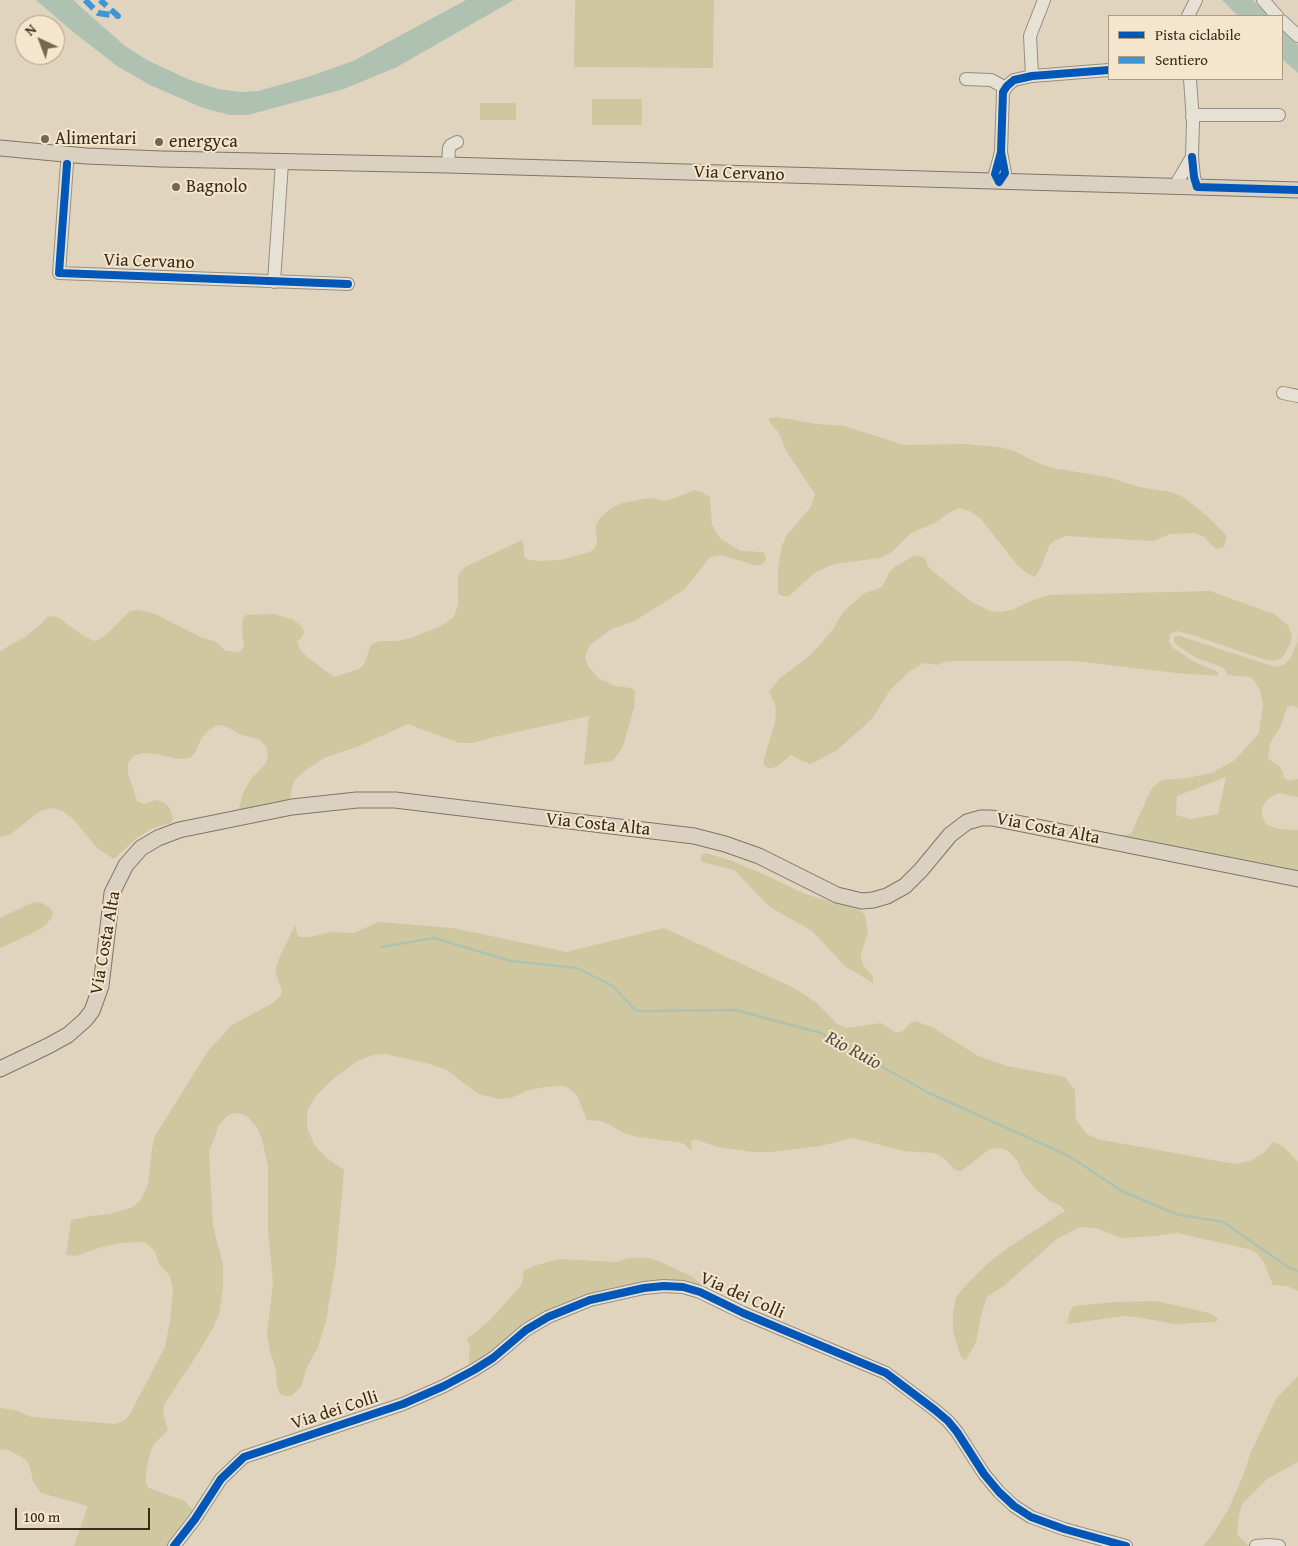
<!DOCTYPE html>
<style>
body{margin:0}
#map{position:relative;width:1298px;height:1546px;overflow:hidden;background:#e1d4be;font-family:"Gentium Book Plus",serif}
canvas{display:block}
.legend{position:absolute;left:1108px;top:15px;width:175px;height:65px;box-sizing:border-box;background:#f5e5cc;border:1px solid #a99b84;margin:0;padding:6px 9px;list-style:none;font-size:15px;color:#382b19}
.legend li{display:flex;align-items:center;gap:10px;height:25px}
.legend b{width:25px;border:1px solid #a99b84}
.north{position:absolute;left:15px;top:15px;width:50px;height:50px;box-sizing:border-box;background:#f5e5cc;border:1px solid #a99b84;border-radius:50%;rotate:317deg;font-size:14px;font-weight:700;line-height:20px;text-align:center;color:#382b19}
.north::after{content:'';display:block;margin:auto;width:18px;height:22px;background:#736653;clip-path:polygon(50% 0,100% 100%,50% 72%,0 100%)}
.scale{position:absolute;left:15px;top:1508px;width:135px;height:22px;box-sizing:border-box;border:2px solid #382b19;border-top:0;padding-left:6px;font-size:15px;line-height:18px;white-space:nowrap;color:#382b19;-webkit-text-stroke:4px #f5e5cc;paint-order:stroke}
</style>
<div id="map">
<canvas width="1298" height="1546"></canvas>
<ul class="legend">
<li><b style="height:6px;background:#0057b8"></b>Pista ciclabile</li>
<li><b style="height:6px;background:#3e96d4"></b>Sentiero</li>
</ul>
<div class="north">N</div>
<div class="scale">100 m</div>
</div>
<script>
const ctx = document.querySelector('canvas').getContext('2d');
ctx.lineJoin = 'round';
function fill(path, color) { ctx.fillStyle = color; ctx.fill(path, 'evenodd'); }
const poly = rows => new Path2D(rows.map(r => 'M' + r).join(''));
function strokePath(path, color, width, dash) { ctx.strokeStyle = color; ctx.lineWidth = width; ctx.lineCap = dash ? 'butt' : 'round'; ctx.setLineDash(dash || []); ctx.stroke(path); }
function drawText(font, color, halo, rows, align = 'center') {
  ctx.font = font + ' "Gentium Book Plus",serif'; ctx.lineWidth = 4; ctx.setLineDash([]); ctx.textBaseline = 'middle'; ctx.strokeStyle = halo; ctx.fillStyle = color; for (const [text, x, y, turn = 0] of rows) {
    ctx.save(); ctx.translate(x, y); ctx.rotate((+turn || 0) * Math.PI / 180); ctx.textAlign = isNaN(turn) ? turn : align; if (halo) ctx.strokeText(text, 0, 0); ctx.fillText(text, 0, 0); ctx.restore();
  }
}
const green = poly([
 [575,0,714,0,713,68,574,67],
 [592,99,642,99,642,125,592,125],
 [480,103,516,103,516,120,480,120],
 [776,417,817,424,844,426,904,445,964,444,998,447,1012,450,1040,464,1053,468,1108,477,1139,487,1171,492,1183,497,1205,514,1226,535,1226,540,1224,546,1219,549,1215,548,1203,536,1194,533,1170,534,1153,541,1066,536,1054,541,1050,544,1040,569,1035,577,1024,571,1017,565,981,519,970,511,959,508,947,514,935,523,911,533,891,553,880,558,834,564,816,572,789,596,782,596,778,594,778,569,782,545,787,535,810,508,815,494,787,452,778,432,769,421,769,418],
 [695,490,702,492,710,497,712,525,721,539,741,551,763,552,766,557,765,562,758,566,720,555,710,557,685,589,636,620,610,630,590,645,585,657,588,666,598,678,615,686,631,688,635,692,634,708,624,743,619,753,612,761,584,765,589,716,486,739,473,743,459,743,408,724,357,747,324,758,303,772,294,781,288,804,238,812,243,793,251,779,266,763,268,755,266,747,260,740,239,734,229,728,222,725,215,726,208,731,201,739,195,753,190,758,178,759,157,754,143,753,133,756,128,764,128,773,137,801,144,804,157,800,163,802,170,808,173,819,172,823,153,828,138,837,114,859,98,849,72,818,63,811,52,808,40,811,11,834,0,837,0,651,25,637,40,625,48,616,57,617,81,634,94,641,100,639,106,635,130,611,138,610,155,614,203,638,216,642,226,651,240,652,244,647,242,629,243,618,246,615,274,614,294,620,302,627,304,632,302,637,297,642,300,649,307,657,334,677,359,669,364,664,371,645,379,641,397,641,411,638,441,626,454,617,458,604,458,578,460,572,465,567,522,540,524,546,524,556,527,559,537,561,560,560,587,553,593,550,597,544,596,525,600,518,611,508,622,503,649,498,667,501],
 [914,556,924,557,929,568,939,576,970,601,990,611,1000,612,1012,610,1033,600,1050,595,1210,591,1274,614,1288,625,1292,636,1290,644,1285,654,1280,659,1273,661,1263,659,1192,635,1177,631,1170,634,1169,641,1173,648,1195,662,1218,672,1218,676,1176,673,1075,661,953,661,944,662,938,665,924,663,910,671,890,690,872,719,836,751,811,764,800,760,791,755,779,765,773,768,768,768,764,765,764,759,775,722,776,712,775,704,769,692,780,678,803,661,818,647,833,629,843,612,865,593,882,587,889,573,894,567],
 [1298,631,1298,708,1291,705,1287,707,1281,726,1270,743,1268,757,1272,762,1279,766,1283,772,1284,778,1289,781,1298,779,1298,797,1278,793,1269,798,1262,807,1262,816,1266,824,1277,829,1298,830,1298,875,1114,837,1131,834,1148,796,1153,787,1162,780,1187,778,1212,773,1235,760,1259,733,1263,704,1260,690,1253,679,1250,677,1227,675,1227,672,1222,667,1197,658,1179,647,1174,642,1174,637,1180,636,1275,667,1284,665,1290,659,1297,643],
 [1226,777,1218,814,1191,819,1176,815,1177,796],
 [706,853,732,861,761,873,805,894,860,910,865,915,868,932,861,954,861,959,863,965,873,977,873,983,845,966,812,931,770,907,734,870,703,862,701,860,701,855],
 [34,902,42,903,51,909,53,914,52,917,45,926,29,935,0,948,0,918],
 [378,922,453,928,567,952,664,928,794,988,817,1003,837,1024,846,1028,881,1023,896,1033,903,1031,910,1023,915,1021,934,1028,978,1056,1007,1066,1065,1077,1075,1090,1076,1120,1087,1134,1097,1139,1235,1164,1250,1161,1264,1153,1272,1142,1276,1143,1284,1147,1298,1162,1298,1291,1287,1286,1273,1285,1263,1261,1257,1253,1248,1249,1177,1233,1155,1236,1121,1238,1096,1228,1080,1227,1057,1239,1005,1285,987,1297,981,1315,976,1342,966,1360,961,1357,953,1332,953,1311,956,1297,965,1286,988,1263,1006,1249,1065,1211,1060,1205,1050,1201,1036,1190,1022,1172,1018,1162,1008,1151,1000,1148,990,1149,961,1171,955,1170,946,1160,934,1153,904,1151,853,1138,820,1146,770,1152,754,1152,717,1147,695,1139,691,1141,692,1151,684,1144,678,1142,639,1137,626,1134,602,1121,587,1120,577,1095,567,1087,562,1086,545,1087,529,1090,511,1098,500,1099,478,1094,447,1070,426,1063,385,1054,373,1055,358,1061,334,1078,315,1097,307,1111,307,1128,315,1146,327,1158,344,1170,336,1261,326,1321,318,1347,307,1367,301,1387,291,1396,284,1396,279,1393,277,1386,276,1370,270,1352,267,1334,273,1282,268,1231,268,1167,262,1139,257,1128,248,1117,241,1114,234,1113,227,1116,219,1125,209,1152,213,1226,223,1265,223,1288,219,1314,212,1330,197,1355,165,1403,163,1410,165,1421,168,1430,154,1444,150,1453,146,1473,146,1483,149,1488,185,1501,195,1513,168,1546,74,1546,88,1506,41,1493,33,1481,30,1467,26,1460,9,1450,0,1449,0,1408,15,1410,31,1417,115,1424,125,1420,130,1414,165,1347,170,1321,173,1292,170,1276,159,1264,155,1251,144,1242,120,1243,98,1248,76,1256,66,1255,71,1220,90,1216,111,1214,133,1207,140,1201,148,1185,152,1149,155,1136,208,1051,232,1025,273,1003,281,995,282,990,276,974,276,968,280,956,295,925,297,934,300,937,309,937,332,932,354,933],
 [628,1258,648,1258,658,1261,693,1277,701,1284,699,1287,680,1281,552,1309,534,1318,486,1360,468,1370,470,1347,467,1339,489,1321,522,1284,524,1270,537,1265,558,1259,617,1262],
 [1156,1301,1209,1313,1218,1319,1216,1322,1174,1324,1137,1317,1124,1316,1067,1324,1070,1311,1074,1306,1116,1302],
 [1298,1376,1298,1462,1267,1479,1243,1503,1239,1514,1237,1535,1249,1546,1203,1546,1213,1534,1228,1510,1242,1478,1251,1452,1276,1399]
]);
const water = poly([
 [36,0,73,0,125,46,147,60,190,80,218,89,241,92,258,91,308,77,353,61,466,0,514,0,397,67,344,89,248,115,230,115,203,108,150,85,117,66,72,31],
 [1222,0,1253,0,1269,16,1238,16],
 [1282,30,1298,45,1298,73,1282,59]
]);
const stream = poly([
 [381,947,434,938,511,961,577,968,613,986,636,1011,736,1010,821,1033,929,1093,1069,1156,1122,1191,1176,1214,1223,1222,1288,1267,1298,1271]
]);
const minor = poly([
 [1263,0,1277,16],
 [1188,16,1196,0],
 [1282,21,1298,36],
 [1032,76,1030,36,1044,0],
 [966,79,991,80,1006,88],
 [1190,79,1193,121,1192,157,1194,177,1197,187],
 [1192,117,1199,115,1279,115],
 [1001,152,1005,173,999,182,995,174,1001,152,1003,92,1007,86,1014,80,1032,76,1109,70],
 [67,164,59,273,348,284],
 [448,165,449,148,451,145,457,142],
 [1175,186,1192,157],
 [274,282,282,162],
 [1283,393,1298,396],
 [174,1546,195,1519,221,1479,244,1457,403,1404,444,1386,474,1370,493,1358,526,1330,548,1317,590,1300,644,1288,664,1286,683,1287,700,1292,743,1313,886,1373,935,1410,948,1421,957,1432,984,1474,999,1492,1014,1506,1031,1517,1064,1529,1126,1546],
 [1256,1546,1268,1545,1279,1546]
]);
const major = poly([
 [0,148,86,156,161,159,448,165,1298,190],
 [0,1069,48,1046,68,1035,85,1020,92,1011,101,986,112,893,126,865,141,848,158,838,179,830,292,807,357,800,395,800,694,836,725,844,759,856,837,895,862,901,873,900,887,896,905,886,921,870,950,835,967,822,981,818,992,818,1298,879]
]);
const quiet = poly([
 [85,0,98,13,118,16,100,0]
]);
const cycleway = poly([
 [1001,152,1005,173,999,182,995,174,1001,152,1003,92,1007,86,1014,80,1032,76,1109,70],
 [1192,157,1194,177,1197,187,1298,190],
 [67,164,59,273,348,284],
 [174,1546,195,1519,221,1479,244,1457,403,1404,444,1386,474,1370,493,1358,526,1330,548,1317,590,1300,644,1288,664,1286,683,1287,700,1292,743,1313,886,1373,935,1410,948,1421,957,1432,984,1474,999,1492,1014,1506,1031,1517,1064,1529,1126,1546]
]);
const markers = [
 [45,139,5,"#736653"],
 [159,142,5,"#736653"],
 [176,187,5,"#736653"]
];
const poiNames = [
 ["Alimentari",55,139],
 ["energyca",169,142],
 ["Bagnolo",186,187]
];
const streetNames = [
 ["Via Cervano",739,174,2],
 ["Via Cervano",149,262,2],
 ["Via Costa Alta",598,825,6],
 ["Via Costa Alta",1048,829,11],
 ["Via Costa Alta",106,943,-80],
 ["Via dei Colli",742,1296,24],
 ["Via dei Colli",335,1411,-18]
];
const waterNames = [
 ["Rio Ruio",853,1051,28]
];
fill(green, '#cec7a0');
fill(water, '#afc2b1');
strokePath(stream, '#afc2b1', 2.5);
strokePath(minor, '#968e7f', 14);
strokePath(major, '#7f7669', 17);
strokePath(minor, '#e7e0d5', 12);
strokePath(major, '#dad1c1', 15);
strokePath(quiet, '#3e96d4', 6, [12, 6]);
strokePath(cycleway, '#0057b8', 8);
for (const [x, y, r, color] of markers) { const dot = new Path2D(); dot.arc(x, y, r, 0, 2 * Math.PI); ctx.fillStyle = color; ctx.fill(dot); strokePath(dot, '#f5e5cc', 2); }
drawText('18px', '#382b19', '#f5e5cc', poiNames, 'left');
drawText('18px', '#382b19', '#f5e5cc', streetNames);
drawText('italic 19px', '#504f3e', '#f5e5cc', waterNames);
</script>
